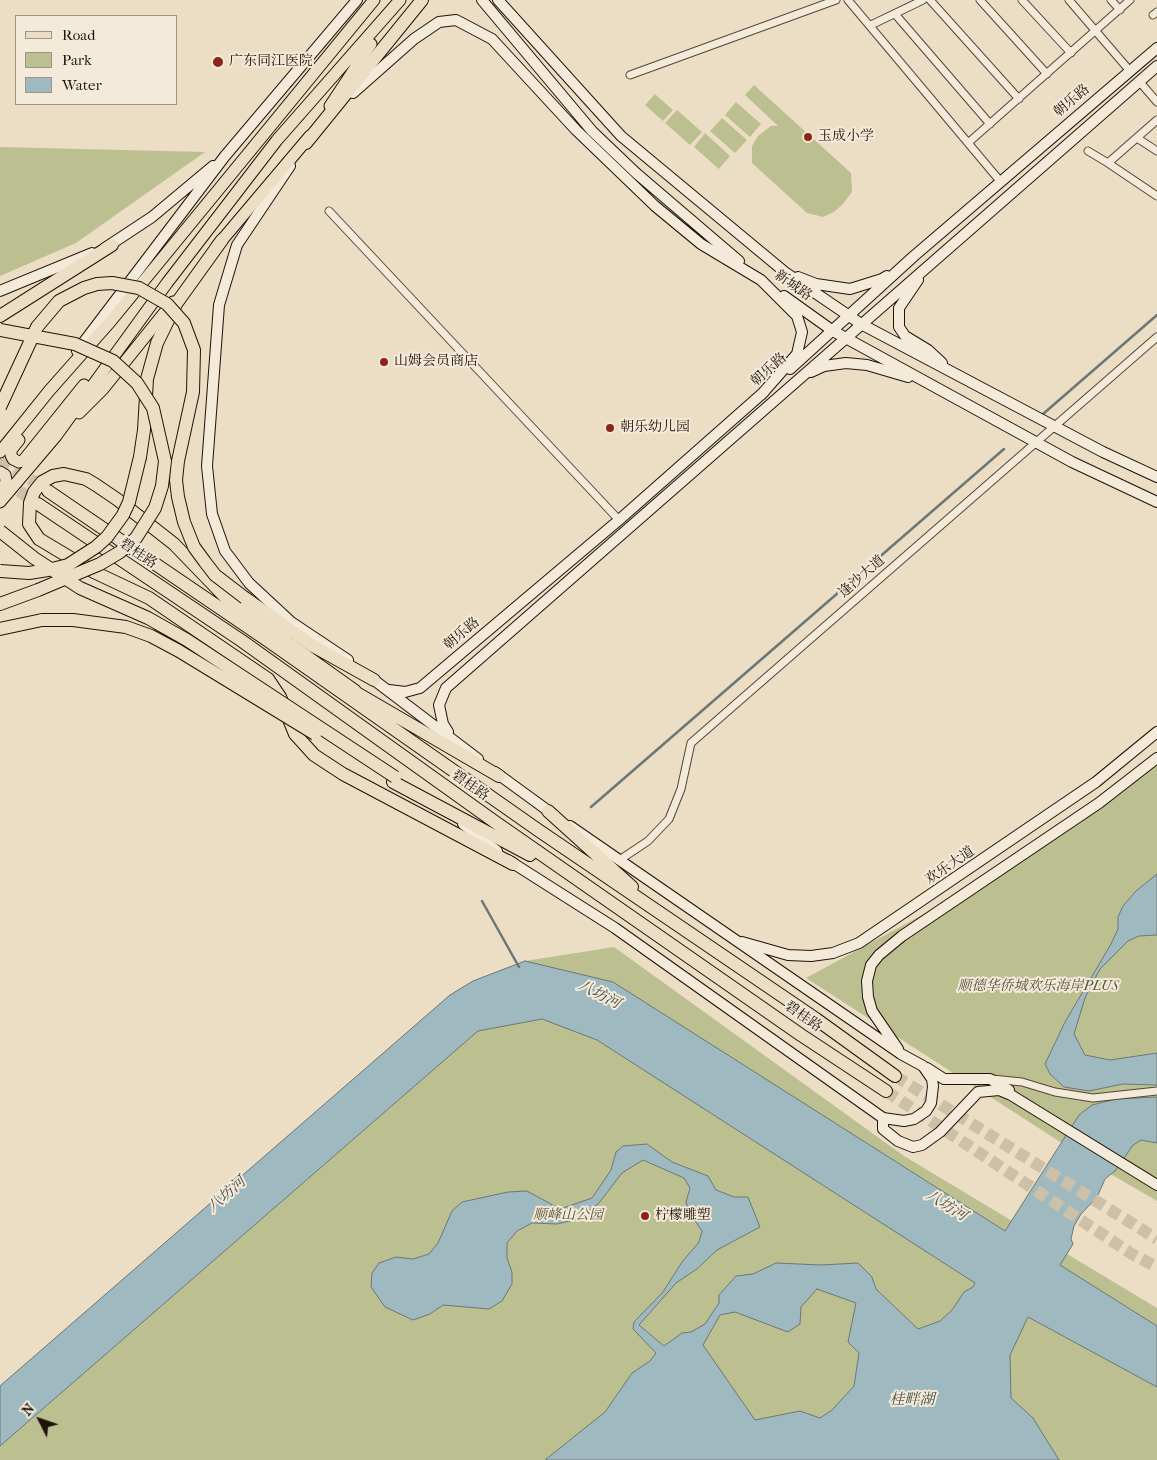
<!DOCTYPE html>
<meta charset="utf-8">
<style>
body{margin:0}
#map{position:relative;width:1157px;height:1460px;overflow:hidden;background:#ecdec4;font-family:"IM FELL French Canon",serif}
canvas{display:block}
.legend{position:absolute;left:15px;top:15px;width:162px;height:90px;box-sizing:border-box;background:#f3ead9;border:1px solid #9f9485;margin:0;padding:6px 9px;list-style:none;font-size:15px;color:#201308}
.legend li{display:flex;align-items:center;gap:10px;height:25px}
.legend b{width:25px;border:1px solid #9f9485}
.north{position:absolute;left:15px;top:1395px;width:50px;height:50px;-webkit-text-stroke:4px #f3ead9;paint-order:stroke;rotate:311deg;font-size:14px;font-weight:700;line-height:20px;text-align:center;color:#201308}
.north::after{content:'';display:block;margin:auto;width:18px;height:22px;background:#201308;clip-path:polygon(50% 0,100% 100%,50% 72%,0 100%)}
</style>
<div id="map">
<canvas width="1157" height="1460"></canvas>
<ul class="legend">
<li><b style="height:6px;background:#ecdec4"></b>Road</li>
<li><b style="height:14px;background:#bcc091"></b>Park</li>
<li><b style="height:14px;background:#9fb9c0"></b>Water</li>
</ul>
<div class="north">N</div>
</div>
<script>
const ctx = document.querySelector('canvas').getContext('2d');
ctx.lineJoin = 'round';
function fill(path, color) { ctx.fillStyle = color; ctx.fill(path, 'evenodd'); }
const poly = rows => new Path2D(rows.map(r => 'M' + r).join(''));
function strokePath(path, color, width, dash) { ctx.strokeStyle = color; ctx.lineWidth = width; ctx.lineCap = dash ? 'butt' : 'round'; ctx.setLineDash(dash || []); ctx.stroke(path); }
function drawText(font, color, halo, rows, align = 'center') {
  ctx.font = font + ' "IM FELL French Canon","Noto Serif SC",serif'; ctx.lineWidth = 4; ctx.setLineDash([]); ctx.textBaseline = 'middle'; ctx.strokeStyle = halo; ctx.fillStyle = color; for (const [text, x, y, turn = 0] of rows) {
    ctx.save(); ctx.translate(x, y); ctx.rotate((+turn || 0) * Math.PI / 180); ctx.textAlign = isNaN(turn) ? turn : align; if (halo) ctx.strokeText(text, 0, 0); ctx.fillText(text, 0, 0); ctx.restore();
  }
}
const green = poly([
 [754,85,851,173,852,192,843,204,834,212,823,217,807,213,752,163,752,146,758,136,771,126,778,126,745,95],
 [655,94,673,110,663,121,645,105],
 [736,102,761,124,750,137,725,115],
 [677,110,702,132,690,145,665,123],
 [722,118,747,140,735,153,710,131],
 [705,133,730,156,719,169,694,147],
 [0,147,205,152,76,243,0,276],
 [1157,762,1157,1201,1102,1169,806,978,1027,858],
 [614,947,904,1156,1157,1308,1157,1460,0,1460,0,1386,450,995,473,981,525,961]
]);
const water = poly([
 [1157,874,1157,935,1139,936,1128,941,1100,969,1085,998,1074,1034,1085,1055,1110,1060,1157,1053,1157,1085,1123,1084,1089,1091,1064,1087,1050,1074,1045,1064,1065,1022,1111,944,1118,929,1118,917,1123,906,1136,891,1157,874],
 [525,961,613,982,1005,1231,1079,1115,1092,1105,1116,1099,1157,1097,1157,1143,1141,1140,1133,1145,1116,1170,1105,1179,1097,1197,1081,1214,1074,1226,1071,1239,1073,1244,1060,1265,1157,1326,1157,1387,1028,1317,1010,1355,1011,1398,1033,1418,1059,1460,545,1460,605,1412,632,1373,650,1361,656,1353,633,1329,634,1322,663,1292,682,1262,699,1242,702,1231,689,1212,686,1202,690,1188,684,1178,643,1160,622,1173,599,1203,578,1219,557,1224,532,1223,517,1231,507,1243,507,1258,512,1272,512,1284,502,1301,489,1309,443,1305,430,1314,413,1320,385,1307,371,1287,372,1273,379,1263,396,1257,413,1259,429,1254,438,1243,452,1211,462,1202,508,1192,527,1191,560,1209,592,1198,611,1170,616,1152,623,1146,647,1144,672,1162,708,1176,716,1190,734,1197,748,1197,760,1227,717,1250,697,1269,676,1283,639,1325,664,1346,682,1333,691,1332,705,1324,719,1303,719,1295,736,1276,753,1274,776,1263,821,1265,858,1263,872,1277,876,1289,918,1329,940,1321,952,1310,964,1292,973,1287,975,1283,597,1040,542,1019,478,1031,0,1446,0,1386,450,995,473,981,525,961],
 [817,1289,856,1303,848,1342,859,1353,854,1386,832,1410,820,1418,800,1411,755,1420,703,1345,720,1315,735,1312,788,1332,800,1324,801,1307,817,1289]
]);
const stream = poly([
 [1043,414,1157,315],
 [591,807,1004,449],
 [482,901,519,967]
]);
const highwayTunnel = poly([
 [0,459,48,491],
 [4,481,38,504],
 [895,1076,1157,1239],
 [886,1091,1132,1254,1157,1267]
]);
const street = poly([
 [848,0,1000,181],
 [930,0,1019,99],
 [980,0,1047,74],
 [1022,0,1071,53],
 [1069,0,1130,71],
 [1111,0,1120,10],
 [895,14,990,124],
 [1153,15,1157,12],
 [871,25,923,0],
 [630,75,836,0],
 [1139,81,1157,102],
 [1157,120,1108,163,1157,196],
 [1137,138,1157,151],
 [968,143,1130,0],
 [1088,151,1108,163],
 [329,211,619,520],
 [621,859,648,841,669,819,681,789,691,743,1157,337],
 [992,1079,1022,1082,1055,1092,1093,1098,1157,1091]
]);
const secondary = poly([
 [482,0,592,131,636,173,739,261],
 [498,0,621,136,786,273,861,324,1103,452,1157,477],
 [353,93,414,39,439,22,456,20,492,39,576,130,655,206,701,244,761,280,797,316,802,332,797,354,761,395],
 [290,166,237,245,219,305,207,466,212,514,225,551,249,583,291,622,348,660],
 [105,248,152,217,213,166],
 [798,277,816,284,850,289,882,279,887,276],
 [918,280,899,308,899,327,905,336,928,350,942,363],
 [0,291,92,253],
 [784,296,833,331,1072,462,1157,502],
 [77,351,225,156,357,0],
 [790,369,914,256,1157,48],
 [811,372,824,366,846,363,867,365,908,377],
 [370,677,478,759],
 [389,690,405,692,420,688,619,520,764,392],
 [448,732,443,724,439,705,446,688,1157,66],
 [495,772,554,815],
 [463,824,497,851],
 [508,860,615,928,883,1118,904,1121,914,1119,926,1111,931,1103,933,1086,932,1079,923,1066,901,1054,570,826],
 [742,942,788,955,811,956,833,953,859,943,1096,782,1157,732],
 [898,1049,872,1011,868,997,867,981,871,965,879,955,902,936,1099,803,1157,758],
 [927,1068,944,1079,990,1079,1009,1090],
 [883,1118,883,1129,898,1141,913,1147,922,1145,940,1132,978,1092,999,1090,1011,1095,1157,1185]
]);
const primary = poly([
 [330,106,371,44],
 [217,246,310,136],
 [79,413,103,389,173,302],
 [19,440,11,450,11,455,13,459,19,462,23,461,84,385],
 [0,452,49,391,110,322,374,0],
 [0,472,5,475,6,480,3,497],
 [0,502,56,436,167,283,277,140,400,0]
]);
const highway = poly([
 [306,143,422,0],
 [0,316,112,245],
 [140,457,144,430,147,379,157,343,176,304,222,240],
 [48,491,267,640,538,830,816,1019,895,1076],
 [38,504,242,641,495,822,801,1035,886,1091],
 [245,598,313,646,374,680],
 [0,604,38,590],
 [0,629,42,620],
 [348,688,499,776],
 [355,691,230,602,174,544,118,500,96,485,86,479,64,474,53,476,42,482,34,492,30,503,29,524,39,539,94,572,149,598,268,679,280,697,295,734,314,755,343,774,513,864],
 [393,782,530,855],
 [548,811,632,887]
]);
const highwayBridge = poly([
 [0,330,75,344,113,361,137,383,153,408,165,461,162,486,155,508,136,538,120,552,100,564,38,590],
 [0,407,37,327,59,301,84,288,97,284,112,283,139,288,167,304,184,323,194,350,193,392,178,461,176,480,178,497,184,522,194,547,205,562,215,575,245,598],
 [0,531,34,558,80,588,148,618,187,640,395,777],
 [0,571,29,573,48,570,68,565,96,547,107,537,123,515,129,502,140,457],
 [42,620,73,620,126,627,151,636,179,651,315,734]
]);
const markers = [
 [218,62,6,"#8f2418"],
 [808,137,5,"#8f2418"],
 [384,362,5,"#8f2418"],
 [610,428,5,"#8f2418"],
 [645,1216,5,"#8f2418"]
];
const poiNames = [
 ["广东同江医院",229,62],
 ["玉成小学",818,137],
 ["山姆会员商店",394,362],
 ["朝乐幼儿园",620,428],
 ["柠檬雕塑",655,1216]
];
const streetNames = [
 ["朝乐路",1072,101,-40],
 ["新城路",793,286,35],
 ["朝乐路",769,370,-41],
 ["碧桂路",138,554,34],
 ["逢沙大道",862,577,-41],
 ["朝乐路",462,634,-40],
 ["碧桂路",470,786,35],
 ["欢乐大道",950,866,-34],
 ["碧桂路",803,1017,35]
];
const parkNames = [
 ["顺德华侨城欢乐海岸PLUS",1038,987],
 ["顺峰山公园",568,1216]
];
const waterNames = [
 ["八坊河",599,995,27],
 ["八坊河",227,1195,-41],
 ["八坊河",946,1206,32],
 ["桂畔湖",912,1400]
];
fill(green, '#bcc091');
fill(water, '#9fb9c0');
strokePath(water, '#6c7776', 1);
strokePath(stream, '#6c7776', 2.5);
strokePath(highwayTunnel, '#cdc0a8', 12, [12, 6]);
strokePath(street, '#534637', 9);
strokePath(secondary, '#201308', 12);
strokePath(primary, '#201308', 13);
strokePath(highway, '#201308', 14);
strokePath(street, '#f3ead9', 7);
strokePath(secondary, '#f3ead9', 10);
strokePath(primary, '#ecdec4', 11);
strokePath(highway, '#ecdec4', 12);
strokePath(highwayBridge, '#201308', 14, []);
strokePath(highwayBridge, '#ecdec4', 12);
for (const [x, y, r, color] of markers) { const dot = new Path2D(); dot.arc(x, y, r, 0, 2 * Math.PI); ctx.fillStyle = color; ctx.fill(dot); strokePath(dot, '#f3ead9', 2); }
drawText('14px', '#201308', '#f3ead9', poiNames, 'left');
drawText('14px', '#201308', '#f3ead9', streetNames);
drawText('italic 14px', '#575038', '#f3ead9', parkNames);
drawText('italic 15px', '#4c4d48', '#f3ead9', waterNames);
</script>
